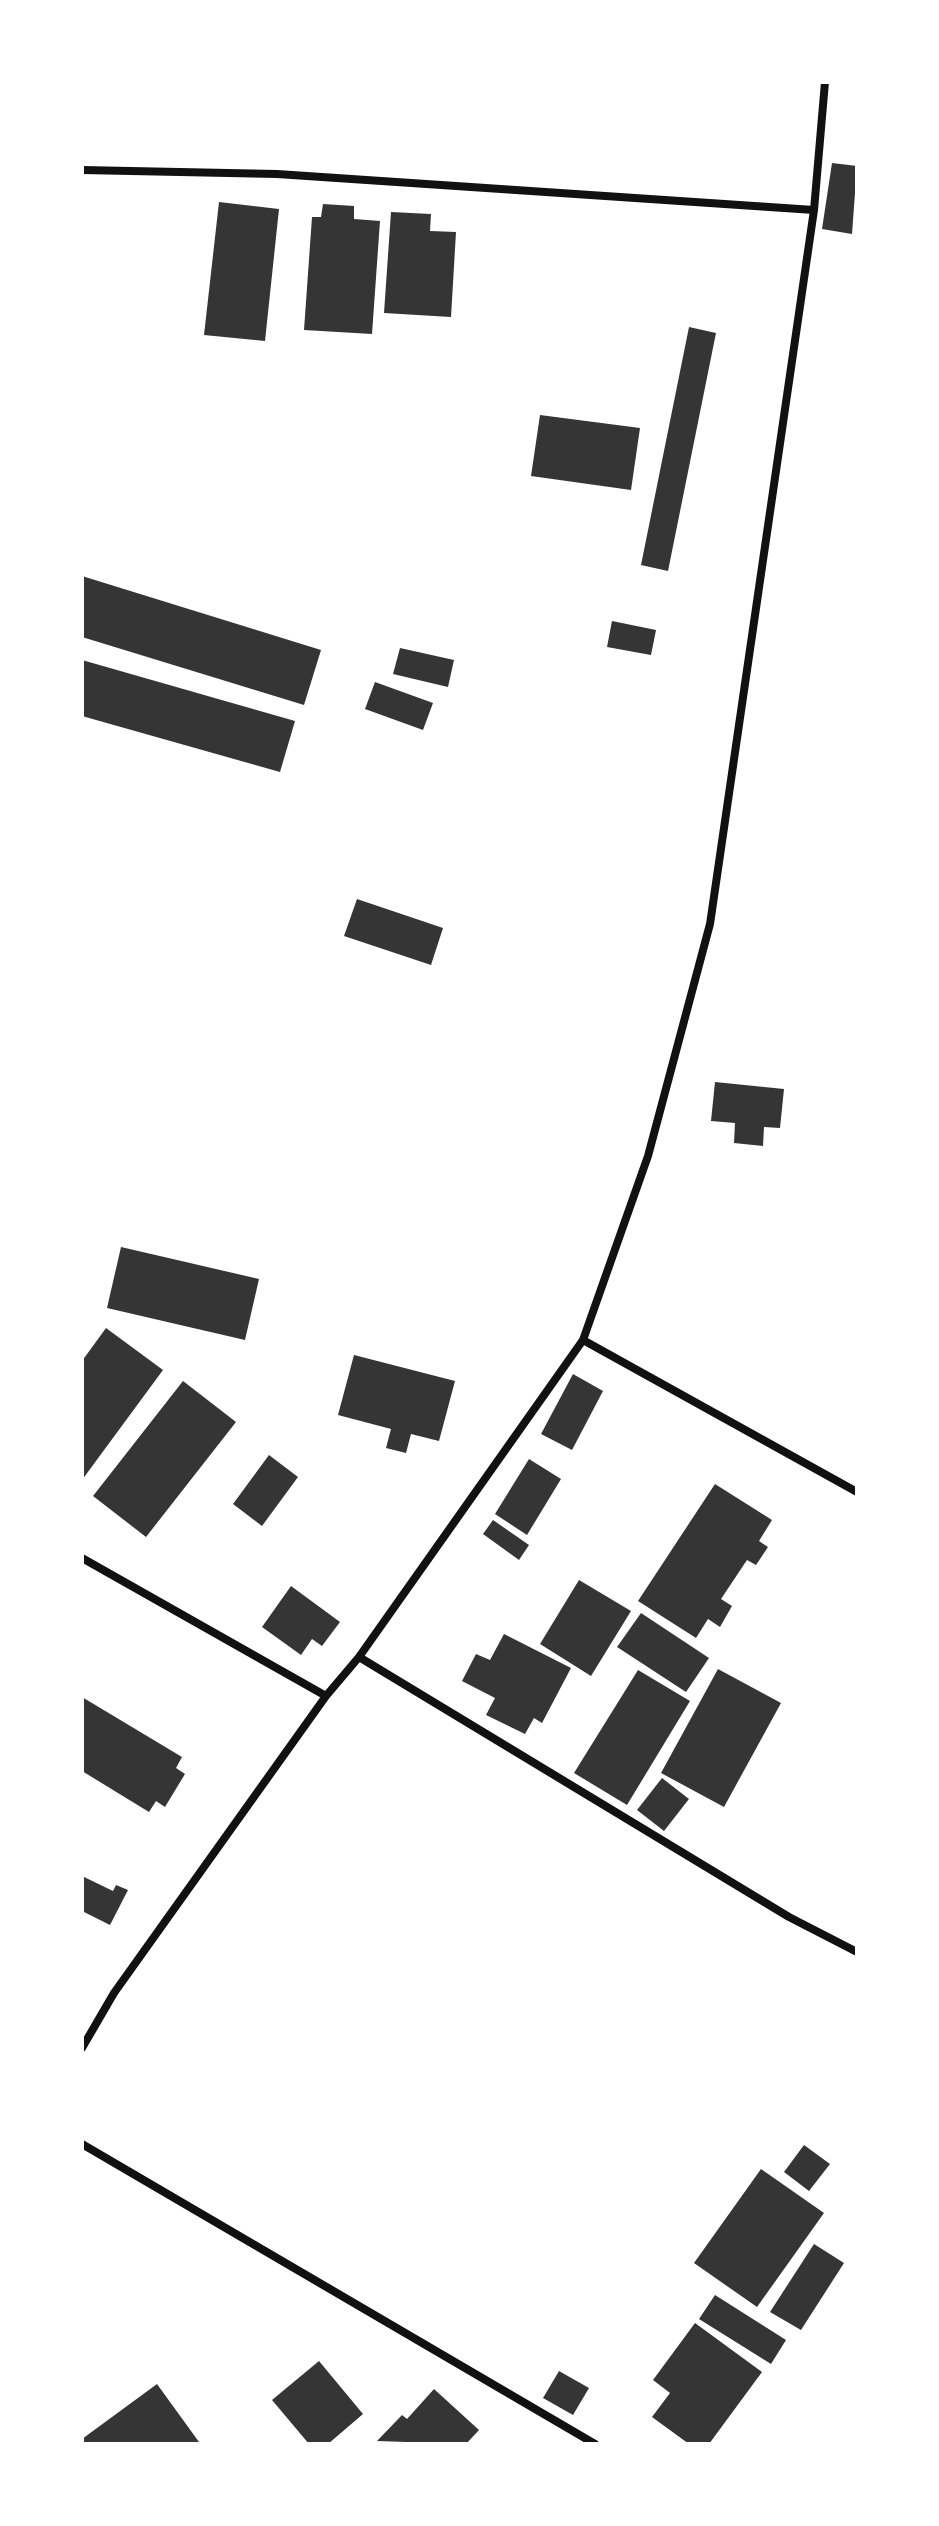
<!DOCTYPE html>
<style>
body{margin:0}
#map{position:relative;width:939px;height:2526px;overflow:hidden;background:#fff;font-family:Arial,sans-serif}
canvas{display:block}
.frame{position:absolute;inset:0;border:84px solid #fff;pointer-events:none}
</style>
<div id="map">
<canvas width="939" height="2526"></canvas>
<div class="frame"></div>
</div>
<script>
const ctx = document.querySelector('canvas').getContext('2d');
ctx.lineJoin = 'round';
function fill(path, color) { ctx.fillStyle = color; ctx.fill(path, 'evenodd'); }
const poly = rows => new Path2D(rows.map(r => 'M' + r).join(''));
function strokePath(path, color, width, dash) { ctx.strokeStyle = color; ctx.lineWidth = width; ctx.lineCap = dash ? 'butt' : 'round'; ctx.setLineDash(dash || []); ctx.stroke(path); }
const building = poly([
 [832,163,857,166,852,234,822,229],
 [219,202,279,209,265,341,204,335],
 [323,204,354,206,354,219,380,221,372,334,304,330,312,217,321,217],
 [391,212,431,214,430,231,456,232,451,317,384,313],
 [689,327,716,333,668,571,641,565],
 [540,415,640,428,631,490,531,476],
 [82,576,321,650,304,705,82,637],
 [612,621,656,630,651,655,607,647],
 [400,648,454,660,448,687,393,674],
 [82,660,295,721,280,772,82,716],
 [375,682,433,703,423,730,365,709],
 [357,899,443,928,431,965,344,936],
 [715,1082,784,1089,780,1128,764,1127,763,1146,734,1143,735,1123,711,1121],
 [121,1247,259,1279,245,1340,107,1308],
 [106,1328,163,1370,82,1480,82,1361],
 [354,1355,455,1381,439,1441,411,1434,406,1453,386,1448,391,1429,338,1415],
 [573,1374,603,1391,572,1450,541,1434],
 [183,1381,236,1422,146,1537,93,1496],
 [269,1455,298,1477,262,1526,233,1504],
 [529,1459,561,1479,527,1535,495,1514],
 [715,1484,772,1520,759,1541,768,1547,756,1565,747,1560,721,1599,732,1606,720,1627,708,1619,696,1638,638,1601],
 [493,1520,529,1545,519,1560,483,1534],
 [579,1580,631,1611,591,1676,540,1644],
 [291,1586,340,1622,322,1646,312,1639,301,1655,262,1627],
 [641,1613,709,1658,686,1692,617,1647],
 [504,1634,571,1668,542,1723,534,1718,525,1734,486,1715,495,1698,462,1681,476,1654,490,1660],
 [718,1669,781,1703,724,1807,661,1773],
 [638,1670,690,1701,627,1805,574,1773],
 [82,1697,182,1757,176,1768,185,1774,165,1807,156,1801,149,1812,82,1771],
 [662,1778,689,1799,664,1831,637,1810],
 [82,1876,113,1891,116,1885,128,1890,110,1925,82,1911],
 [804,2145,830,2164,809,2191,784,2172],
 [761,2169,824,2213,757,2307,694,2263],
 [814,2244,844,2263,801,2330,770,2312],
 [715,2295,786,2340,771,2364,699,2319],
 [695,2323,762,2372,709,2444,689,2444,652,2417,670,2393,653,2380],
 [319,2361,363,2414,328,2444,309,2444,272,2400],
 [559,2371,589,2388,573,2415,543,2398],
 [157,2384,199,2442,82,2444,82,2439],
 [434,2389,479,2430,466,2444,377,2441,402,2415,407,2419]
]);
const minor = poly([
 [82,170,277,174,814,210],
 [583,1340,857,1492],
 [82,1558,326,1696],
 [359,1657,789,1917,857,1952],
 [82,2048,114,1993,326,1696,359,1657,583,1340,648,1156,710,924,814,210,825,82],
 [82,2144,595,2444]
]);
fill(building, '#353535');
strokePath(minor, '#111', 8);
</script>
